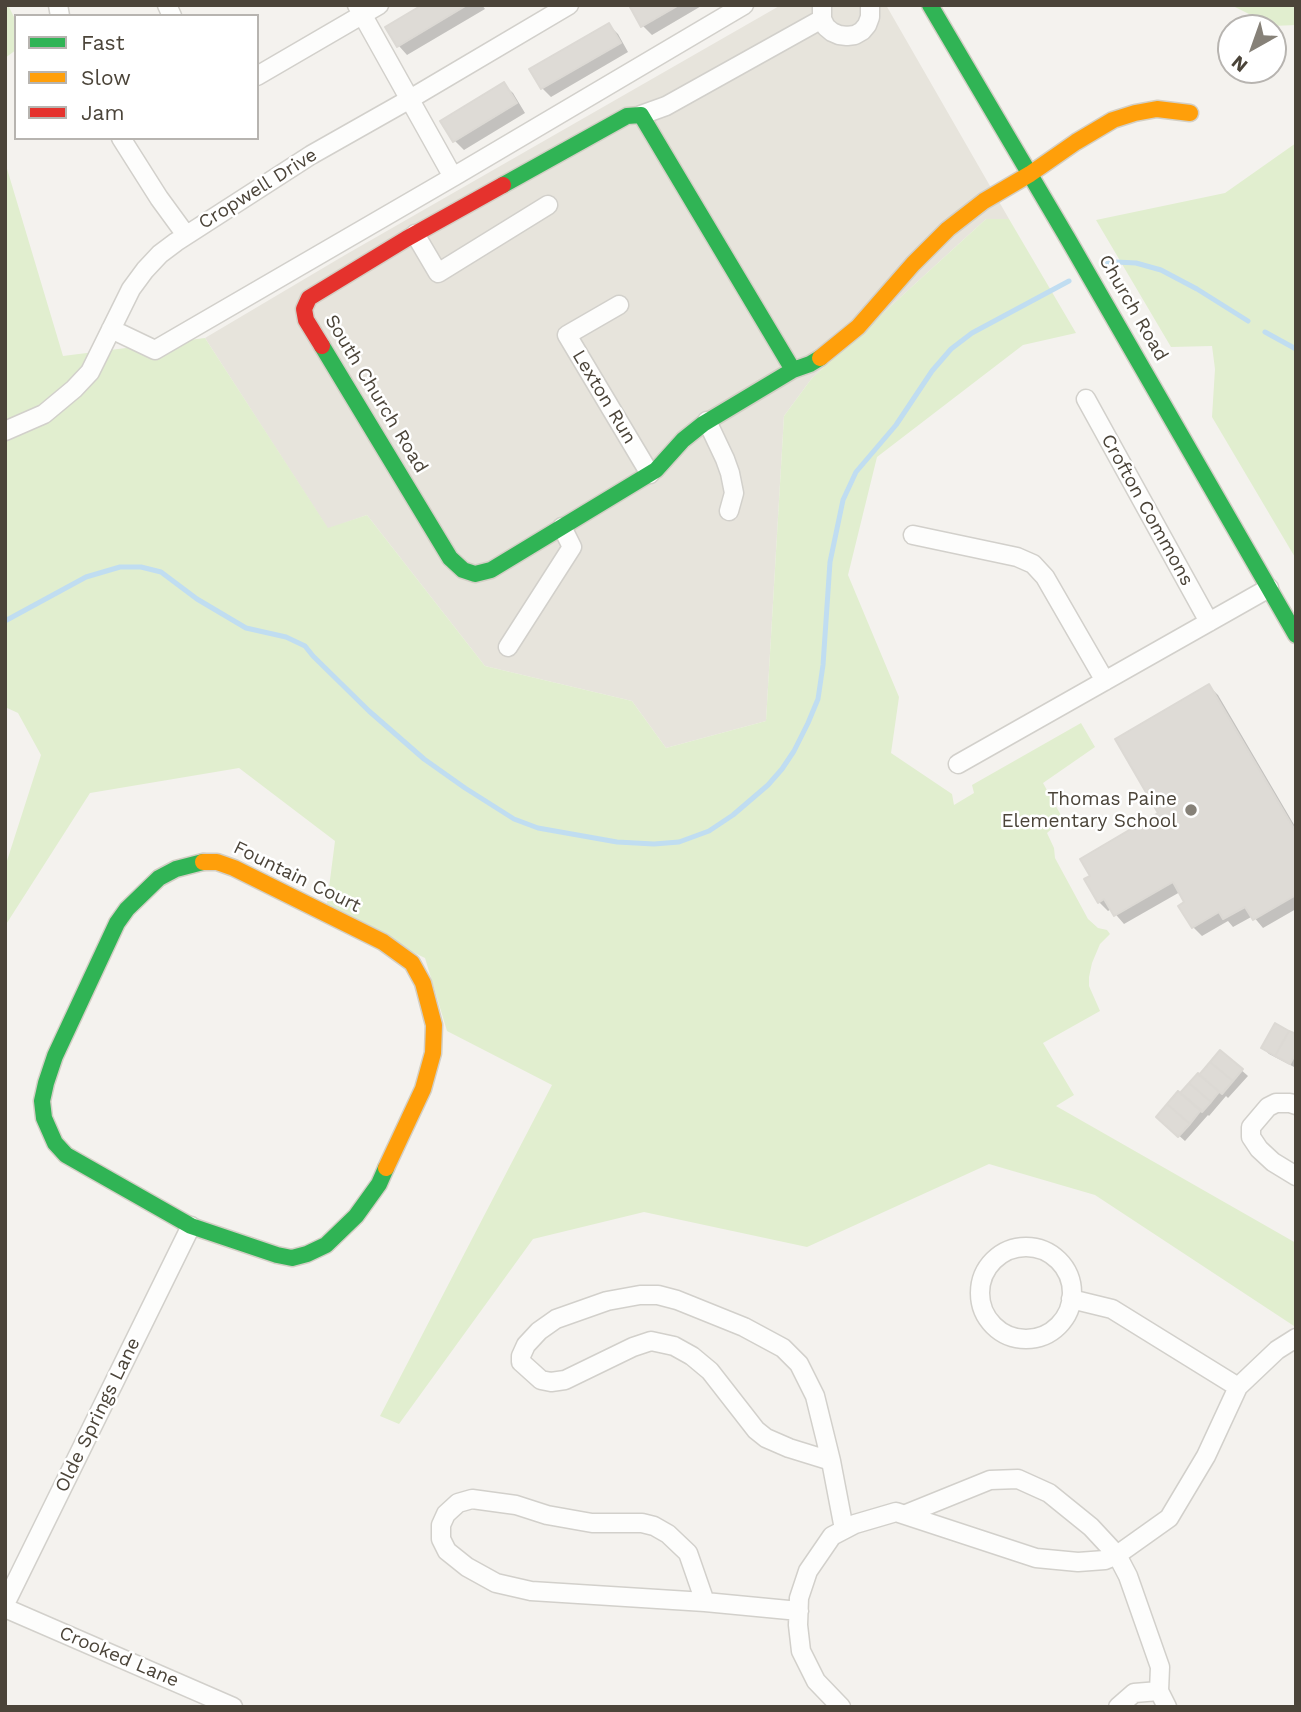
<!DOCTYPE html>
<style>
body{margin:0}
#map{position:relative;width:1301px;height:1712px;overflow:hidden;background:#f4f2ee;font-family:"Work Sans",sans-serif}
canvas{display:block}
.frame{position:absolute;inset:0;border:7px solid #4b4439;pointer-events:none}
.legend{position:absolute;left:14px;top:14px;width:245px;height:126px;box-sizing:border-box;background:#fff;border:2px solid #b7b4b0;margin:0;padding:9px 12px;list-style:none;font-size:21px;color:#4b4439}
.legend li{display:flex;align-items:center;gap:14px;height:35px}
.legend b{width:35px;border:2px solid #b7b4b0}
.north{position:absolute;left:1217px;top:14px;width:70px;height:70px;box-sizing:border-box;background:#fff;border:2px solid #b7b4b0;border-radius:50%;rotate:220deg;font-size:19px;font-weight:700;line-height:28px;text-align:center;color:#4b4439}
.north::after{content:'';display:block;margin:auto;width:24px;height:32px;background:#868178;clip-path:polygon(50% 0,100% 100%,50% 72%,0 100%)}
</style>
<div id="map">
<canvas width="1301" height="1712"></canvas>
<div class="frame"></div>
<ul class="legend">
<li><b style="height:9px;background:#30b455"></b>Fast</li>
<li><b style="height:9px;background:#ff9f0a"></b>Slow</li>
<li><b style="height:9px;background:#e5322d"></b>Jam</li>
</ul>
<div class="north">N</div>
</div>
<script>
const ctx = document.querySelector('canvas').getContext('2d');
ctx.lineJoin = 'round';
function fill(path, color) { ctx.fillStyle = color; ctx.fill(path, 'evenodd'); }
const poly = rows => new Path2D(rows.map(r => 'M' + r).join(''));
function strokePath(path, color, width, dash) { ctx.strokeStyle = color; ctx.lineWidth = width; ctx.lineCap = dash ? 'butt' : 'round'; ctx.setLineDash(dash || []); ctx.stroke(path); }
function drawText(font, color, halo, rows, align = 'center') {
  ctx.font = font + ' "Work Sans",sans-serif'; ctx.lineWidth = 5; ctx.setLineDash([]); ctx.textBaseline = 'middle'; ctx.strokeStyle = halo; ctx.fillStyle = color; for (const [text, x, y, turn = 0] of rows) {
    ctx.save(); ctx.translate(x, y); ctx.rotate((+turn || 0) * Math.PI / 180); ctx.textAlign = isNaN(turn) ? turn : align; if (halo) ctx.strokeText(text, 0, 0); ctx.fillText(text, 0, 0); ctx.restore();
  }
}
const residential = poly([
 [781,5,886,5,1009,219,986,219,812,378,784,416,766,721,666,748,632,701,485,666,367,515,328,529,205,338,345,255]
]);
const green = poly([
 [5,5,8,5,16,21,16,50,5,58],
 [1231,5,1296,5,1296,25,1273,26],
 [1296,143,1296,559,1212,417,1215,369,1212,346,1171,347,1096,220,1225,193],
 [5,162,63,356,205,338,328,528,367,515,485,666,632,701,666,748,766,721,784,416,812,378,986,219,1009,219,1076,333,1023,345,877,457,848,575,899,697,891,753,952,794,954,805,974,793,972,785,1081,723,1095,747,1043,783,1063,819,1047,833,1054,848,1055,858,1088,919,1098,928,1107,930,1110,934,1100,944,1092,963,1089,977,1089,986,1100,1011,1043,1043,1074,1095,1056,1106,1296,1243,1296,1326,1294,1326,1095,1195,989,1164,807,1247,644,1212,533,1239,399,1424,380,1416,552,1085,447,1031,425,958,326,911,335,841,239,768,90,793,5,926,5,867,41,755,18,713,5,707]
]);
const shadow = poly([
 [425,5,482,5,485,9,407,55,399,46,388,28],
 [637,5,703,5,652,35,643,26],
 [609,25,618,34,628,52,551,97,542,88,531,70],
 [504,85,513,93,525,113,464,150,455,141,443,122],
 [1209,686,1218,695,1296,828,1296,909,1263,928,1253,916,1233,927,1228,921,1202,936,1193,927,1187,902,1180,892,1124,924,1111,909,1108,911,1099,902,1161,814],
 [1296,1036,1296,1068,1269,1054,1263,1048],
 [1221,1052,1248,1076,1228,1098,1226,1096,1209,1116,1208,1115,1185,1141,1164,1122,1180,1096,1200,1077]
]);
const stream = poly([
 [1103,264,1116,262,1136,263,1161,270,1197,289,1248,321],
 [1265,332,1296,349],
 [5,621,86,577,120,567,141,567,161,572,197,599,246,628,286,637,305,646,313,656,369,711,424,759,465,788,514,819,538,828,617,842,654,844,679,842,709,831,733,815,768,785,782,769,794,751,808,723,818,699,823,665,830,562,843,500,856,472,896,425,932,371,951,349,972,333,1069,281]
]);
const building = poly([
 [422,5,467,5,397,47,385,27,422,5],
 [633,5,679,5,641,27,630,7,633,5],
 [609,23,621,43,541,89,529,69,609,23],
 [504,82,517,103,453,142,440,121,504,82],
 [1209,684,1296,832,1296,895,1253,920,1245,907,1223,919,1219,912,1192,928,1178,906,1184,902,1173,882,1114,916,1104,899,1098,903,1084,879,1090,876,1080,859,1158,813,1115,739,1209,684],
 [1275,1023,1289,1031,1275,1056,1261,1048,1275,1023],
 [1289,1031,1296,1034,1296,1053,1290,1064,1275,1056,1289,1031],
 [1220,1050,1243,1069,1233,1081,1210,1062,1220,1050],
 [1210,1062,1233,1081,1222,1094,1199,1075,1210,1062],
 [1198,1073,1219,1092,1211,1102,1189,1083,1198,1073],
 [1189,1083,1211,1102,1202,1112,1180,1093,1189,1083],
 [1178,1091,1201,1110,1190,1124,1167,1104,1178,1091],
 [1167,1104,1190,1124,1178,1137,1156,1117,1167,1104]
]);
const street = poly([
 [58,5,60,16],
 [167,5,172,16],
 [822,5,822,19,826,27,832,32,839,35,847,36,855,35,862,31,867,25,870,17,870,5],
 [257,76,379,5],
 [641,115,666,106,822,19],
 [121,138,159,198,186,235],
 [453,177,744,5],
 [415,234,438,273,548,205],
 [619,305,567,335,650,474],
 [111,329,155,350,453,177,357,5],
 [1086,399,1209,622],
 [707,421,725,459,730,473,734,493,729,511],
 [5,431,44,414,74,389,90,372,131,289,145,270,160,254,176,242,311,155,410,99,569,5],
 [913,535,1017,557,1033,564,1045,577,1105,681],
 [508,647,572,547,562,527],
 [958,764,1269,588],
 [1296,1105,1290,1103,1276,1103,1268,1107,1251,1127,1251,1137,1259,1149,1273,1162,1296,1176],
 '980 1293a46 46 0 1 1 92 0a46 46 0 1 1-92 0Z',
 [1071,1299,1112,1309,1238,1387],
 [831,1461,815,1396,799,1364,783,1348,744,1327,677,1300,658,1295,640,1295,607,1301,556,1319,539,1331,526,1345,521,1356,521,1362,541,1380,551,1382,565,1380,633,1347,651,1341,674,1346,692,1356,710,1371,756,1430,766,1438,789,1448,831,1461,844,1529],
 [906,1514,990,1480,1018,1479,1049,1493,1091,1527,1117,1555,1128,1576,1160,1667,1159,1691,1167,1707],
 [705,1602,688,1553,668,1534,654,1526,642,1523,592,1523,547,1515,516,1505,472,1499,458,1503,446,1514,441,1525,441,1539,447,1551,467,1567,496,1583,531,1591,705,1602,799,1611],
 [5,1604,191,1226],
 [5,1608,233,1707],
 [841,1707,816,1681,801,1651,798,1625,799,1598,808,1571,832,1536,855,1524,896,1512,1036,1558,1078,1562,1105,1560,1117,1555,1169,1518,1206,1456,1238,1387,1277,1350,1296,1338],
 [1118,1707,1134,1693,1159,1691]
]);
const fast = poly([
 [930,5,1068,239,1296,635],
 [503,185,627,116,641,115,793,370,810,364,820,358],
 [322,346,450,558,463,570,475,574,491,570,656,470,683,440,703,424,793,370],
 [203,862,176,869,159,878,127,909,117,923,55,1056,46,1083,42,1101,44,1118,55,1143,66,1155,191,1226,277,1255,292,1258,307,1254,326,1245,356,1216,379,1184,386,1168]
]);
const slow = poly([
 [820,358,858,327,913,264,948,229,984,201,1030,174,1076,142,1113,120,1135,113,1157,109,1190,113],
 [203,862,217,862,234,868,383,942,412,963,423,983,434,1025,433,1053,423,1089,386,1168]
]);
const jam = poly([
 [322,346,306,320,304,309,309,298,406,239,503,185]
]);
const markers = [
 [1191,810,7,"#868178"]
];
const streetNames = [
 ["Cropwell Drive",258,189,-32],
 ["Church Road",1133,308,60],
 ["South Church Road",376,394,59],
 ["Lexton Run",604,397,59],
 ["Crofton Commons",1147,510,61],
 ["Fountain Court",297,877,26],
 ["Olde Springs Lane",98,1415,-64],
 ["Crooked Lane",119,1657,23]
];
const poiNames = [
 ["Thomas Paine",1177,799],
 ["Elementary School",1177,821]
];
fill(residential, '#e7e4dc');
fill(green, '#e1eecf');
fill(shadow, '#0003');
strokePath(stream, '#c0ddf1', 5);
fill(building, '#dedbd6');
strokePath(building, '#dcd9d4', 2);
strokePath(street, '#d2d0cb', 21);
strokePath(fast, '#d3cfc5', 19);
strokePath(slow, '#d3cfc5', 19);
strokePath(jam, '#d3cfc5', 19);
strokePath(street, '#fdfdfc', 18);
strokePath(fast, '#30b455', 16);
strokePath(slow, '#ff9f0a', 16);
strokePath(jam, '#e5322d', 16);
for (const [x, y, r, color] of markers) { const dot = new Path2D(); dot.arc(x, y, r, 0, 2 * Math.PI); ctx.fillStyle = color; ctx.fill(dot); strokePath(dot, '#fff', 2.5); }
drawText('19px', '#4b4439', '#fff', streetNames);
drawText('19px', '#4b4439', '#fff', poiNames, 'right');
</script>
